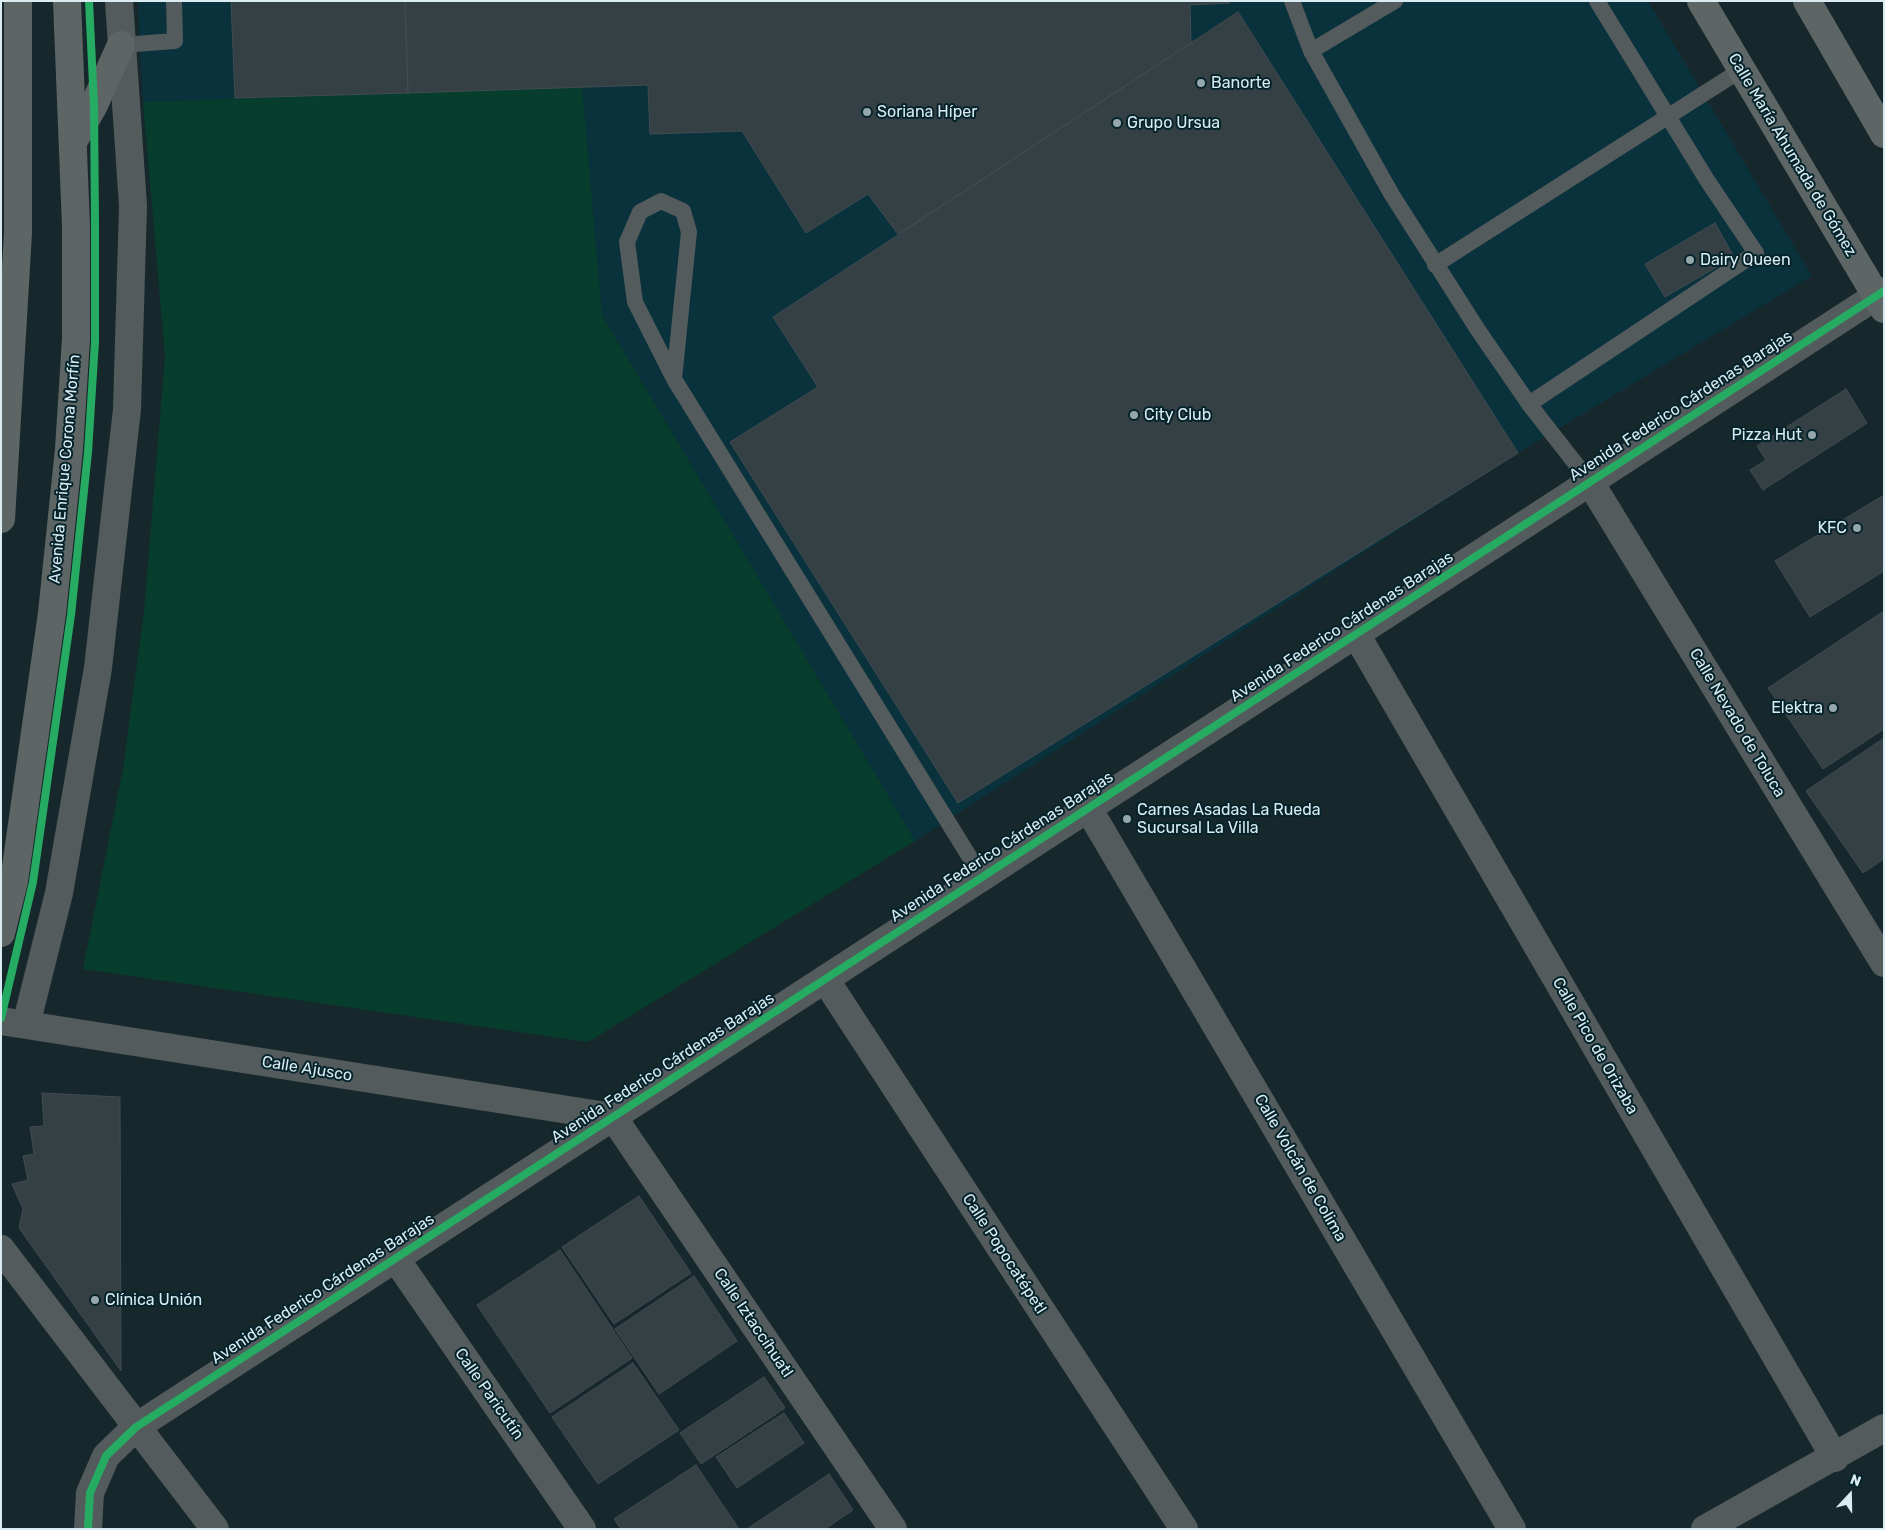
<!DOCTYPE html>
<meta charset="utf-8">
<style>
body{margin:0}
#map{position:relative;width:1885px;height:1530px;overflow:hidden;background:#17282c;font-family:Rubik,sans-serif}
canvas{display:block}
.frame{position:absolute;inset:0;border:2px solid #daebf1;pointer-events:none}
.north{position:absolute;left:1825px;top:1470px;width:50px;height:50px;-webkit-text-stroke:4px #04232b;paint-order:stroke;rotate:21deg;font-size:14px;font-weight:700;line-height:20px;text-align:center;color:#daebf1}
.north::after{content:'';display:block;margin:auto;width:18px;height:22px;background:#daebf1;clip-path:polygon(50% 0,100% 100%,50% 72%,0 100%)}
</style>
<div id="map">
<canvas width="1885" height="1530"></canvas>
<div class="frame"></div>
<div class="north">N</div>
</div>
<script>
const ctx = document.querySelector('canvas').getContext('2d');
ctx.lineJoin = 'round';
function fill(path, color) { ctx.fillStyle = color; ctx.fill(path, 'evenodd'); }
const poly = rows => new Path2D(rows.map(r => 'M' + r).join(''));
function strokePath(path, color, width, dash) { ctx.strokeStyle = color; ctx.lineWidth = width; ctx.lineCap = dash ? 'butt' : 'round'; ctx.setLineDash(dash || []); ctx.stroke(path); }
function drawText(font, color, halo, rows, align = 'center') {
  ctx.font = font + ' Rubik,sans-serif'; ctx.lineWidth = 4; ctx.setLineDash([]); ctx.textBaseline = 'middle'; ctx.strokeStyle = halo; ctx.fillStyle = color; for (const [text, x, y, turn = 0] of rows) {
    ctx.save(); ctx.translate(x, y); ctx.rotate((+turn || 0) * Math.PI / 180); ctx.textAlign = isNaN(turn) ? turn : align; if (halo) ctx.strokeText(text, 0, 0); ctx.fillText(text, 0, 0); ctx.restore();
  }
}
const built = poly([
 [138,1,1648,1,1812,276,1518,453,915,841,602,315,581,88,143,102]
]);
const green = poly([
 [582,87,602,315,915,841,588,1042,83,969,123,769,144,611,165,356,143,102]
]);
const building = poly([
 [231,1,405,1,408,93,235,98,231,1],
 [405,1,1230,1,1230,3,1190,5,1191,43,898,234,868,194,806,233,742,131,650,134,648,85,408,93,405,1],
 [1238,12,1518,453,958,803,730,442,818,387,773,317,1238,12],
 [1715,223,1734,257,1665,297,1645,264,1715,223],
 [1846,389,1867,423,1763,490,1750,470,1766,460,1757,446,1846,389],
 [1884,495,1884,571,1810,617,1775,561,1884,495],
 [1884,611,1884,729,1823,769,1768,688,1884,611],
 [1884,738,1884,859,1863,873,1806,791,1884,738],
 [42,1093,120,1097,121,1371,19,1228,23,1209,12,1184,28,1180,23,1156,34,1154,30,1127,44,1126,42,1093],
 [639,1196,691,1273,614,1324,562,1247,639,1196],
 [560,1250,632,1358,550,1413,477,1305,560,1250],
 [694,1276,737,1341,659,1394,615,1329,694,1276],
 [633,1363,679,1430,598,1484,552,1417,633,1363],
 [764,1377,785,1408,701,1464,680,1433,764,1377],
 [784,1413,804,1443,737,1488,716,1457,784,1413],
 [696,1465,739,1529,621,1529,614,1519,696,1465],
 [829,1474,853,1510,825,1529,747,1529,829,1474]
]);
const lane = poly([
 [1292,1,1311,51,1392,195,1478,330,1529,404,1756,253,1707,180,1597,1],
 [121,45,175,41,174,1],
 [1311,51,1395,1],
 [1435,265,1741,70],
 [674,379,689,232,683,211,661,201,640,212,627,242,635,302,674,379,982,877],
 [1529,404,1590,482]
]);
const street = poly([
 [1590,482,1884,963],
 [1356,634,1835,1458],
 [1088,808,1512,1529],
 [825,979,1184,1529],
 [1,1021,613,1117,893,1529],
 [26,1025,59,893,98,668,127,409,133,206,119,1],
 [1,1249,215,1529],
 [396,1259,582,1529],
 [88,1529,90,1493,106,1456,136,1427,1884,291],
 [1705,1529,1884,1428]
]);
const primary = poly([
 [1701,1,1884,309],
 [1807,1,1884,134],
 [73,142,94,105,121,45],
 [1,519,18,233,18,1],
 [1,933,14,881,52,613,69,449,76,339,76,226,67,1]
]);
const cycleway = poly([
 [1,1018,33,882,71,615,88,452,95,342,95,223,94,105,89,1],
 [88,1529,90,1493,106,1456,136,1427,1884,291]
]);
const markers = [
 [1201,83,5,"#96a7ac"],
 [867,112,5,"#96a7ac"],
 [1117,123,5,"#96a7ac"],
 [1690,260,5,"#96a7ac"],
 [1134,415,5,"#96a7ac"],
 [1812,435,5,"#96a7ac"],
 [1857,528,5,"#96a7ac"],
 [1833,708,5,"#96a7ac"],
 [1127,819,5,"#96a7ac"],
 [95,1300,5,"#96a7ac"]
];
const poiNames = [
 ["Banorte",1211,83],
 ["Soriana Híper",877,112],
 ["Grupo Ursua",1127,123],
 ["Dairy Queen",1700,260],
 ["City Club",1144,415],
 ["Pizza Hut",1802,435,"right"],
 ["KFC",1847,528,"right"],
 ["Elektra",1823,708,"right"],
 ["Carnes Asadas La Rueda",1137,810],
 ["Sucursal La Villa",1137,828],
 ["Clínica Unión",105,1300]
];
const streetNames = [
 ["Calle María Ahumada de Gómez",1792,155,59],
 ["Avenida Federico Cárdenas Barajas",1681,406,-33],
 ["Avenida Enrique Corona Morfín",65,469,-85],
 ["Avenida Federico Cárdenas Barajas",1342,627,-33],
 ["Calle Nevado de Toluca",1737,723,59],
 ["Avenida Federico Cárdenas Barajas",1002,847,-33],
 ["Calle Pico de Orizaba",1595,1046,60],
 ["Avenida Federico Cárdenas Barajas",663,1068,-33],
 ["Calle Ajusco",307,1069,9],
 ["Calle Volcán de Colima",1300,1168,60],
 ["Calle Popocatépetl",1004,1254,57],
 ["Avenida Federico Cárdenas Barajas",323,1289,-33],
 ["Calle Iztaccíhuatl",753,1323,56],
 ["Calle Paricutín",489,1394,55]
];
fill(built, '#0a323c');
fill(green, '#073d2c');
fill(building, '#354045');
strokePath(building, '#414c52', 1);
strokePath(lane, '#545b5c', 16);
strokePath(street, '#545b5c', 28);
strokePath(primary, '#5d6565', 28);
strokePath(cycleway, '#26ab63', 8);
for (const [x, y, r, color] of markers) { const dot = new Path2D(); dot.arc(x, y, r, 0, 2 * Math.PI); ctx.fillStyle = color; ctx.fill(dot); strokePath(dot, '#04232b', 2); }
drawText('16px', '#daebf1', '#04232b', poiNames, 'left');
drawText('16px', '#daebf1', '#04232b', streetNames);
</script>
